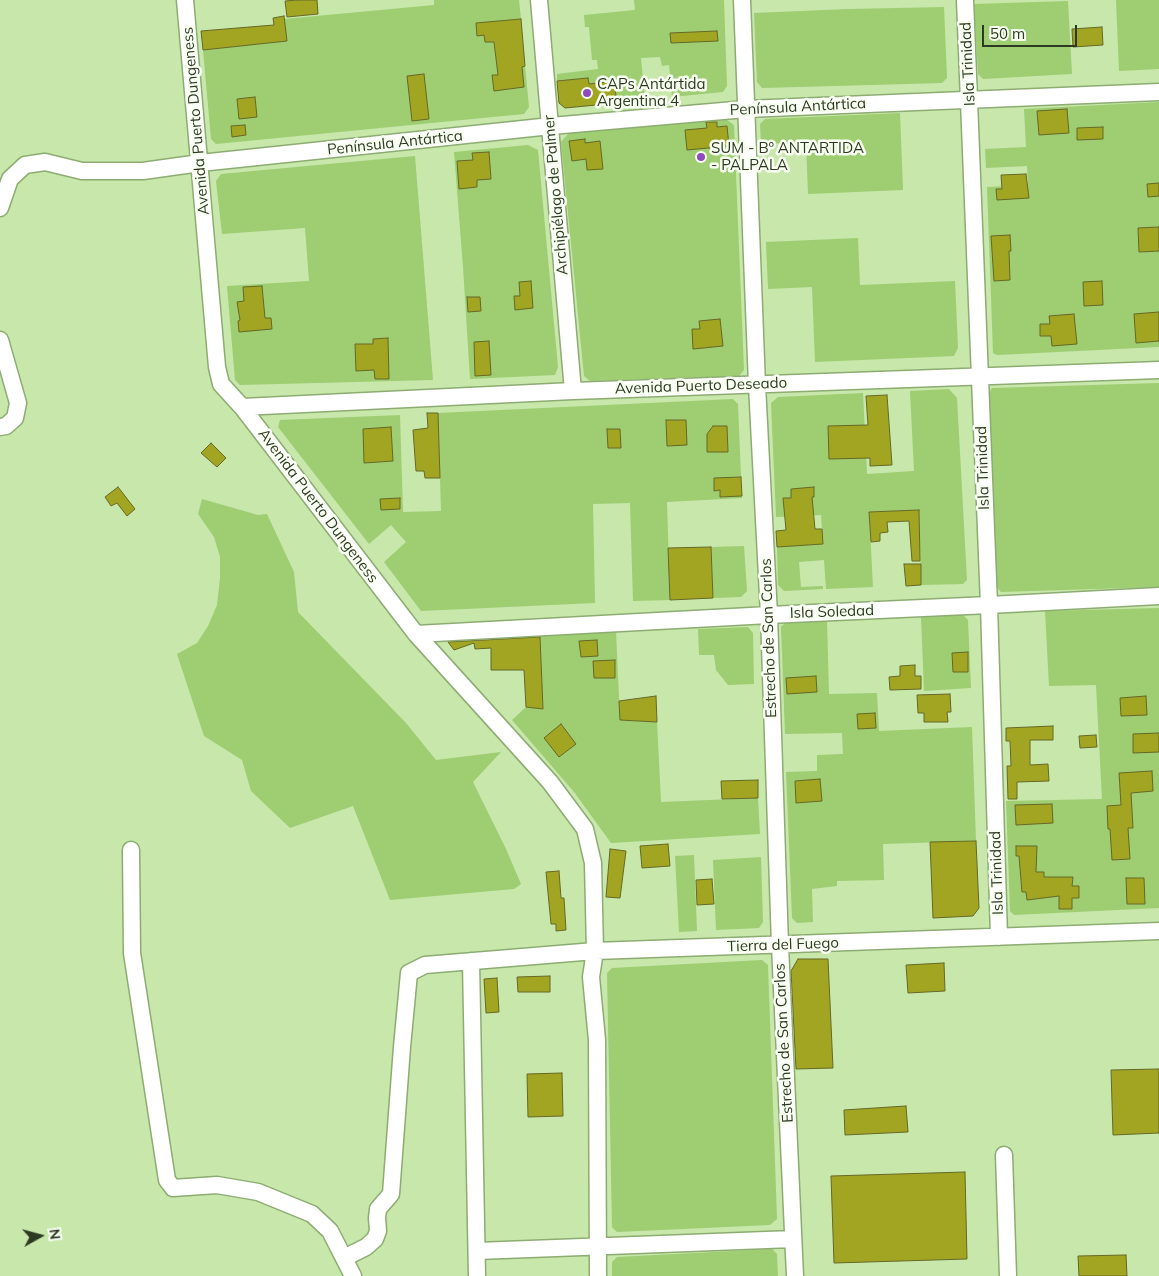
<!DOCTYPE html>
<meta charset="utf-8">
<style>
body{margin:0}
#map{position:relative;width:1159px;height:1276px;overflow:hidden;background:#c7e7ab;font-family:Mulish,sans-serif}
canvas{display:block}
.north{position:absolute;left:15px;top:1211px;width:50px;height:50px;-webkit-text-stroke:4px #f8fff2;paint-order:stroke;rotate:83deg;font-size:14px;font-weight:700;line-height:20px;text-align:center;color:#2d3a22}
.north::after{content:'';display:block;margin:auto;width:18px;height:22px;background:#2d3a22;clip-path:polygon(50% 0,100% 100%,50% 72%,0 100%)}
.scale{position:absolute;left:982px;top:25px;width:95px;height:22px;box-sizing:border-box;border:2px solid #2d3a22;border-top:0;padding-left:6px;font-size:15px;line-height:18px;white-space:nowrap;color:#2d3a22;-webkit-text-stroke:4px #f8fff2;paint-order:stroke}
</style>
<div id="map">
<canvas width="1159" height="1276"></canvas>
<div class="north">N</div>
<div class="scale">50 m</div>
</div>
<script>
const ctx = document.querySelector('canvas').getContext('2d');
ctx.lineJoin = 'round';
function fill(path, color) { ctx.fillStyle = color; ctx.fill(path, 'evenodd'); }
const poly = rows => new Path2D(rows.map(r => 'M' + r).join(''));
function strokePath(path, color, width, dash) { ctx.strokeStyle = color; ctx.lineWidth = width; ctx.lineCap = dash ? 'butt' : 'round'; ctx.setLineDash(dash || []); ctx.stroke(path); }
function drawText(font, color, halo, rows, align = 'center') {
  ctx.font = font + ' Mulish,sans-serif'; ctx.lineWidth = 5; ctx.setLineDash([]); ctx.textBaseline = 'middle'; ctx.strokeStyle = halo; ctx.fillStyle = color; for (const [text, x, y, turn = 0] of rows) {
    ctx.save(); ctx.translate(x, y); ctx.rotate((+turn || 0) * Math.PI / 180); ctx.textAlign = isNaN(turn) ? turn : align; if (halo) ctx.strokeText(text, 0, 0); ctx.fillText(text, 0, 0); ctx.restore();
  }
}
const green = poly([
 [434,0,519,0,521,19,476,23,477,35,484,35,485,42,494,42,496,59,507,59,508,68,525,66,529,107,524,114,216,144,211,139,203,50,286,41,284,19,434,5],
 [634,0,724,0,727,86,723,92,672,97,669,65,662,66,660,57,641,58,645,100,617,103,614,81,589,84,588,78,557,81,557,74,598,69,597,60,592,60,589,27,585,27,584,15,635,10],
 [1116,0,1159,0,1159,69,1119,71],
 [1068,1,1072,74,983,79,978,74,974,4],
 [944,7,947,78,942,83,762,88,757,82,754,13,848,9],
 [1159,102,1159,347,997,355,993,353,987,187,1028,185,1027,166,986,168,985,149,1026,147,1024,109],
 [900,113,903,190,808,194,806,142,761,144,760,124,765,119],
 [727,120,734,125,744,370,739,376,590,381,584,376,561,142,569,133],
 [528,145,538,150,558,367,555,375,470,379,463,267,454,152],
 [415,156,433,380,240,385,235,380,227,286,309,281,305,228,222,234,216,181,221,174],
 [858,238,860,285,955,281,958,348,954,356,815,362,812,287,768,289,766,242],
 [1159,383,1159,587,1001,592,996,586,988,394,992,388],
 [949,389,957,398,967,580,963,584,921,585,919,510,869,512,873,587,826,589,824,560,799,562,801,587,823,586,823,589,784,591,778,585,777,547,823,544,821,515,776,517,771,403,778,397,863,393,867,474,914,471,910,391],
 [733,399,738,404,741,477,714,478,714,491,720,490,720,497,742,496,742,498,667,502,670,600,633,601,630,503,593,504,595,603,421,611,384,562,406,542,391,525,369,544,278,427,280,420,400,415,403,512,441,511,438,413],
 [713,426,727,427,728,451,707,452,707,434],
 [202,499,258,515,267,514,294,572,298,612,406,723,436,760,501,752,473,782,506,849,521,884,514,889,390,900,353,806,290,828,251,791,242,760,204,736,177,654,197,643,208,626,217,605,220,578,220,557,214,537,198,514],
 [744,546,747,591,741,597,713,598,711,547],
 [1159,608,1159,908,1014,915,1010,911,1006,801,1102,799,1096,685,1049,686,1045,611],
 [963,615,968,620,971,688,924,691,921,617],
 [827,621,829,694,877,693,879,731,972,727,976,841,883,844,884,880,837,881,837,886,812,889,813,922,797,923,792,918,786,772,817,771,817,755,843,754,842,733,785,734,781,627,786,622],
 [748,627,753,633,754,684,728,685,716,670,714,655,699,655,698,629],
 [616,631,620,720,657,722,661,802,758,798,760,834,611,843,574,792,512,720,526,707,543,709,539,633],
 [694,855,697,931,679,932,675,856],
 [761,857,763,922,759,928,716,930,713,860],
 [762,960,768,965,777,1219,770,1225,617,1232,612,1227,607,973,612,968],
 [772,1249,777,1254,778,1276,612,1276,612,1262,617,1257]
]);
const building = poly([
 [297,0,317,0,318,14,287,17,285,1,297,0],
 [284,16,287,41,203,50,201,31,274,25,273,18,284,16],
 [521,19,525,66,522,67,524,87,494,91,492,75,498,75,494,42,485,42,484,35,477,36,476,23,521,19],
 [1102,27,1103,45,1073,47,1072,29,1102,27],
 [717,31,718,41,671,43,670,33,717,31],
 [424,74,429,119,412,121,407,76,424,74],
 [588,78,589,84,614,81,617,103,565,108,559,103,557,81,588,78],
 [255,97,257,117,239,119,237,99,255,97],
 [1067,109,1069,133,1039,135,1037,111,1067,109],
 [706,122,717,122,717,127,727,126,729,146,687,150,685,130,707,128,706,122],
 [245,125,246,135,232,137,231,126,245,125],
 [1103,127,1103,139,1077,140,1077,128,1103,127],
 [585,139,585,143,600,141,603,169,587,170,586,159,572,161,569,141,585,139],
 [489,152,491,179,477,180,477,187,459,189,457,161,473,160,472,153,489,152],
 [1026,174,1029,198,997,200,996,189,1002,189,1001,175,1026,174],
 [1159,183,1159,196,1148,197,1147,184,1159,183],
 [1159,227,1159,251,1139,252,1138,228,1159,227],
 [1010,235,1011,251,1009,251,1010,280,994,281,991,236,1010,235],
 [531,281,533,308,515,310,514,296,520,296,519,282,531,281],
 [1102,281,1103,305,1084,306,1083,282,1102,281],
 [262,286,265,318,271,318,272,329,239,332,238,321,240,320,237,302,244,301,243,287,262,286],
 [467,297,480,297,481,311,468,312,467,297],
 [1159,312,1159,341,1136,343,1134,314,1159,312],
 [1074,314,1077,344,1052,346,1051,336,1040,336,1040,324,1050,324,1049,316,1074,314],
 [720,319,723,346,693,349,692,329,700,329,699,321,720,319],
 [388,338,389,379,375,379,374,370,356,371,355,344,373,344,373,339,388,338],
 [489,341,491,375,475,376,474,342,489,341],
 [887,395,892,465,870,466,870,458,829,459,828,426,868,425,866,396,887,395],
 [427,413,438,413,440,478,425,478,424,471,416,471,413,430,428,428,427,413],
 [666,420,686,420,687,445,667,446,666,420],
 [713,426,727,426,728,452,707,452,707,434,713,426],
 [391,427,393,461,364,463,363,429,391,427],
 [607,429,620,429,621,448,608,448,607,429],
 [211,443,226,458,217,467,201,453,211,443],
 [741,477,742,496,720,497,720,490,714,491,714,478,741,477],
 [118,487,135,509,127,516,117,503,111,506,105,497,118,487],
 [814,487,814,497,812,497,815,529,822,529,823,544,777,547,776,531,786,530,783,498,791,498,791,489,814,487],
 [400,498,400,509,381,510,380,499,400,498],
 [919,510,920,561,912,561,909,521,887,522,888,532,880,533,880,541,871,542,869,512,919,510],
 [711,547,713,598,670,600,668,548,711,547],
 [904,564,921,564,921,585,906,586,904,564],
 [540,637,543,709,526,707,524,670,491,670,491,648,475,649,474,643,454,650,448,642,540,637],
 [597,640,598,656,581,657,579,641,597,640],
 [968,652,968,672,953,672,952,653,968,652],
 [615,660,615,678,594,678,593,661,615,660],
 [915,665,915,676,921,676,921,689,890,690,889,677,900,676,900,666,915,665],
 [816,676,817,692,787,694,786,678,816,676],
 [950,694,951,712,947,712,948,722,924,722,924,713,918,713,917,695,950,694],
 [656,696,657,722,620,720,619,701,656,696],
 [1146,696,1147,715,1121,716,1120,698,1146,696],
 [875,713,876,728,858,729,857,714,875,713],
 [561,724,576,744,559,757,544,738,561,724],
 [1053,726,1053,740,1030,740,1030,765,1048,764,1049,781,1017,782,1017,799,1008,799,1007,766,1011,766,1010,741,1006,741,1006,728,1053,726],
 [1159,733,1159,752,1133,753,1133,734,1159,733],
 [1096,735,1097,747,1080,748,1079,736,1096,735],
 [1152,771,1153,791,1131,793,1133,828,1128,828,1130,859,1112,860,1110,829,1108,829,1107,806,1121,805,1119,773,1152,771],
 [820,779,822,801,796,803,795,781,820,779],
 [758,780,758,798,722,799,721,781,758,780],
 [1052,804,1053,823,1016,825,1015,805,1052,804],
 [976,841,979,908,973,916,933,918,930,842,976,841],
 [668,844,670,866,642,868,640,846,668,844],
 [1016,846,1037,846,1036,872,1044,872,1044,877,1073,877,1072,886,1079,886,1079,898,1072,898,1072,909,1059,909,1059,896,1027,900,1026,892,1022,892,1019,856,1016,856,1016,846],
 [610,849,626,851,620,898,606,897,610,849],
 [559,871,561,898,564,898,566,930,556,931,556,924,551,924,546,872,559,871],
 [1126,878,1144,878,1145,904,1127,904,1126,878],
 [712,879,714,904,697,905,696,880,712,879],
 [798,959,828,959,833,1068,796,1069,791,971,798,959],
 [944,963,945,991,908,993,906,965,944,963],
 [550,976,550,992,518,992,517,977,550,976],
 [497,978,499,1012,486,1013,484,979,497,978],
 [1159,1069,1159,1133,1113,1135,1111,1070,1159,1069],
 [562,1073,563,1116,528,1117,527,1074,562,1073],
 [906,1106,908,1132,845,1135,844,1110,906,1106],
 [965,1172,967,1259,834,1263,831,1176,965,1172],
 [1126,1255,1127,1276,1079,1276,1078,1256,1126,1255]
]);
const minor = poly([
 [185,0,217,367,221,384,242,407,416,634,550,782,585,829,593,863,595,951,591,977,597,1040,598,1276],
 [539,0,573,391],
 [742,0,757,385,769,615,780,945,795,1276],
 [965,0,989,605,999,937],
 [0,208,10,179,25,165,45,162,82,171,143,171,200,163,551,126,746,109,1159,92],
 [0,340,18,403,15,418,6,426,0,427],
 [242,407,573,391,1159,370],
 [416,634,769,615,989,605,1159,596],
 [131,850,132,953,167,1180,173,1188,217,1185,258,1192,312,1214,330,1231,353,1276],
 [471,961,477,1276],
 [1004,1155,1008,1276],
 [477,1251,793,1239],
 [344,1258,366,1247,375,1239,378,1231,377,1218,378,1209,391,1194,402,1047,409,973,425,965,595,951,1159,931]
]);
const markers = [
 [587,93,5,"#9149bb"],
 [701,157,5,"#9149bb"]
];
const streetNames = [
 ["Isla Trinidad",968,64,-93],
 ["Península Antártica",798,107,-3],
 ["Avenida Puerto Dungeness",196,121,-95],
 ["Península Antártica",395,143,-6],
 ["Archipiélago de Palmer",556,195,-95],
 ["Avenida Puerto Deseado",701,386,-2],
 ["Isla Trinidad",983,468,-92],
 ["Avenida Puerto Dungeness",318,506,53],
 ["Isla Soledad",832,612,-2],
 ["Estrecho de San Carlos",769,638,-92],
 ["Isla Trinidad",997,873,-92],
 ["Tierra del Fuego",783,945,-2],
 ["Estrecho de San Carlos",784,1043,-93]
];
const poiNames = [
 ["CAPs Antártida",597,84],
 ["Argentina 4",597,101],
 ["SUM - Bº ANTARTIDA",711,148],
 ["- PALPALA",711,165]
];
fill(green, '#9ecd72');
fill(building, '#a2a522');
strokePath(building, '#656826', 1);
strokePath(minor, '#8dac72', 19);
strokePath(minor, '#fff', 16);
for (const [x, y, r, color] of markers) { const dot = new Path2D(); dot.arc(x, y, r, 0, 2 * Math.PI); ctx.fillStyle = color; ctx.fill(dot); strokePath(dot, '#f8fff2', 2); }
drawText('15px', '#2d3a22', '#f8fff2', streetNames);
drawText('15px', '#2d3a22', '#f8fff2', poiNames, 'left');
</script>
